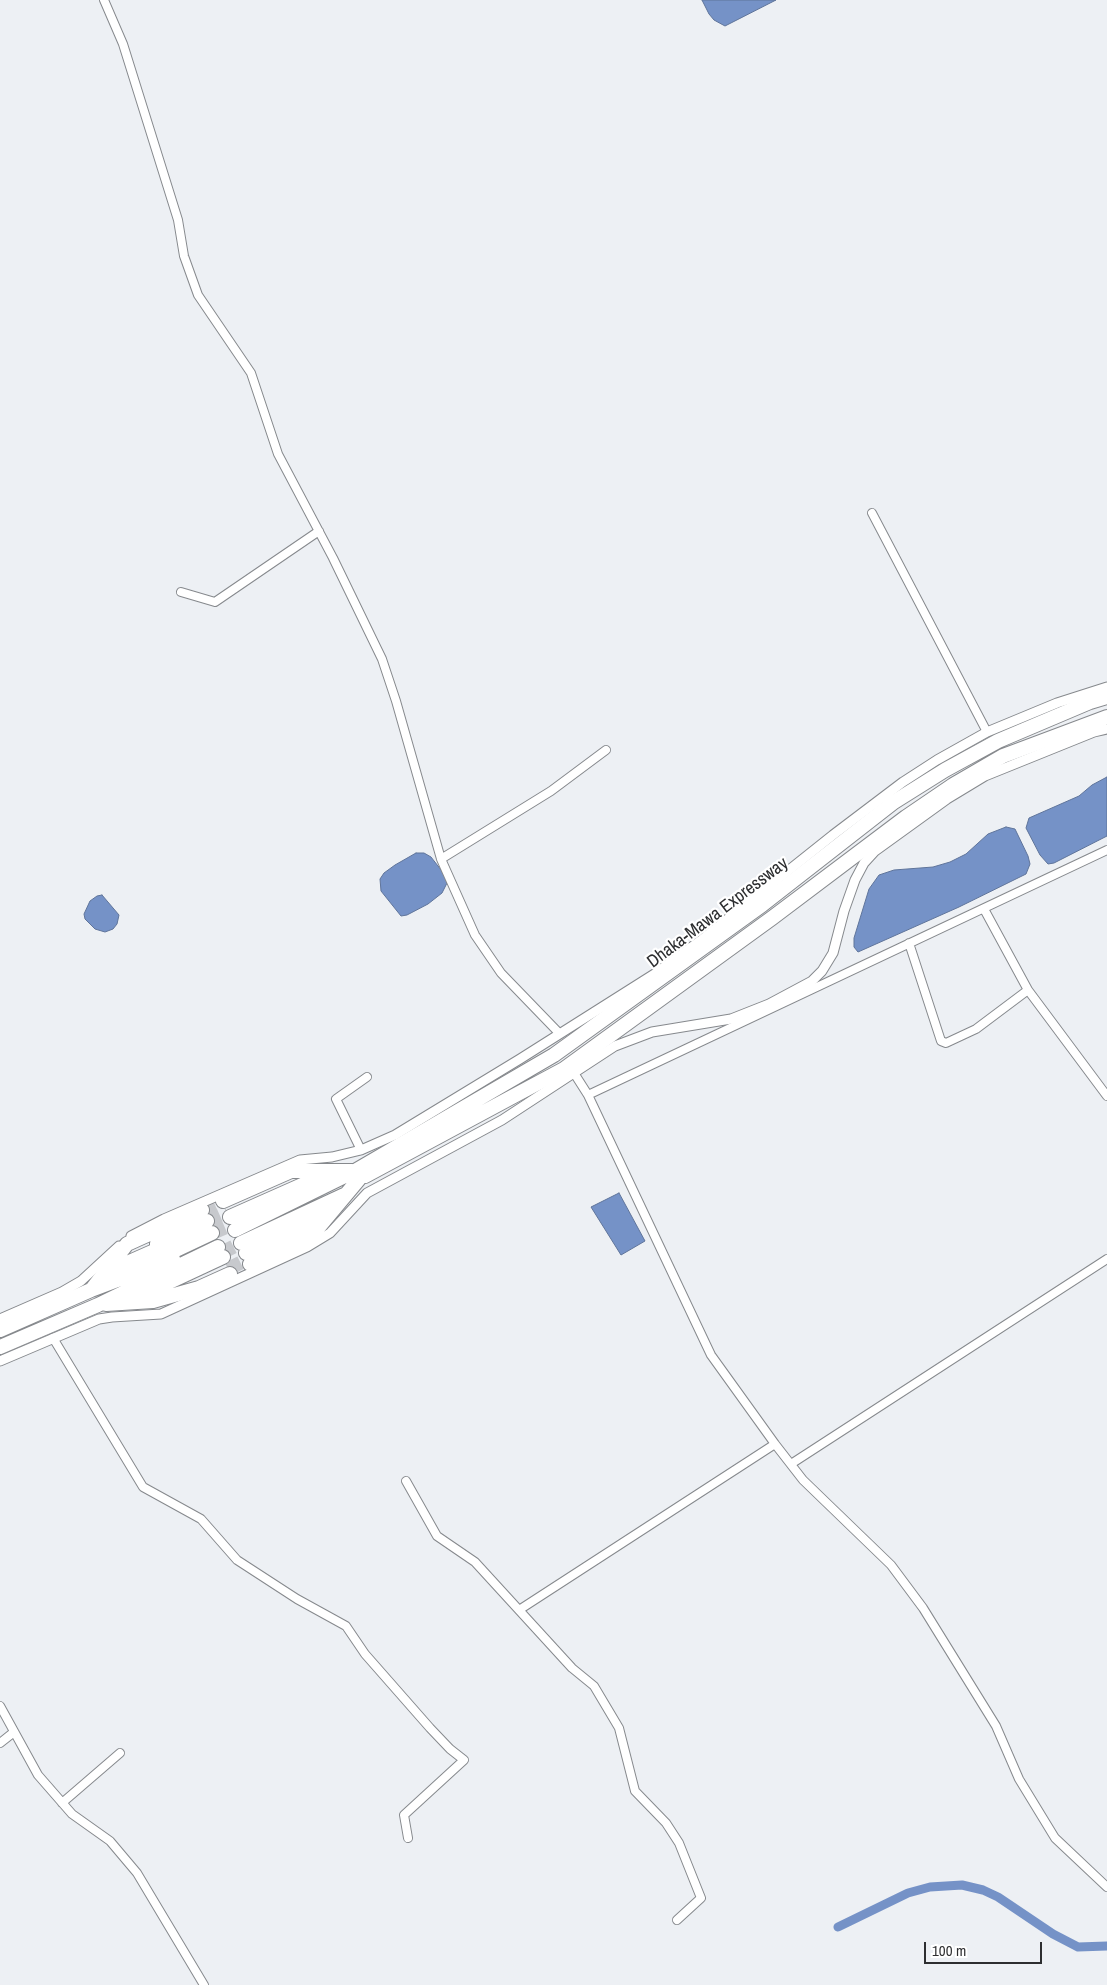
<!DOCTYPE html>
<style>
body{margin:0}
#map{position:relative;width:1107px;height:1985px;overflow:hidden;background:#edf0f4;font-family:"Archivo Narrow",sans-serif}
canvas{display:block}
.scale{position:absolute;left:924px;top:1942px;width:118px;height:22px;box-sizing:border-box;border:2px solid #2d2e30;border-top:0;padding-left:6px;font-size:15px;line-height:18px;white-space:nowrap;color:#2d2e30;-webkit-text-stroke:4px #fff;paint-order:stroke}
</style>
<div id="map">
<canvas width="1107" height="1985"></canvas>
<div class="scale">100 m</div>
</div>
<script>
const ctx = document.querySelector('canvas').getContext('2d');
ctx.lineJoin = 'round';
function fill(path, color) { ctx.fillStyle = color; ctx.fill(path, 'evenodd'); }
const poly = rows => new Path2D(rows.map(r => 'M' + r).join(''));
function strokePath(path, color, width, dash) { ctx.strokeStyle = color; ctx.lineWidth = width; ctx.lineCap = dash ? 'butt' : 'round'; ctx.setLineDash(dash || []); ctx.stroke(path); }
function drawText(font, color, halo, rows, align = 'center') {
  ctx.font = font + ' "Archivo Narrow",sans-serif'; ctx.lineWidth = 4.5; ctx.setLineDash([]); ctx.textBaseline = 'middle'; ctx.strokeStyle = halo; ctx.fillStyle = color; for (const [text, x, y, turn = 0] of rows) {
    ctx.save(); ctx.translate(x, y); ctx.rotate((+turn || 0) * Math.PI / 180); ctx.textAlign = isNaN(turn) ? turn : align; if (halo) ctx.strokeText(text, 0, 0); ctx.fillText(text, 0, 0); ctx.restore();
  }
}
const water = poly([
 [702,0,776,0,725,26,714,20,709,14,702,0],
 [1107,777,1107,836,1054,863,1048,864,1040,855,1026,828,1029,818,1079,796,1092,785,1107,777],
 [1006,827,1015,829,1028,856,1030,864,1026,874,959,907,858,952,854,947,854,938,869,889,879,875,894,870,933,867,950,862,966,854,988,834,1006,827],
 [416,853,424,853,431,857,445,875,447,883,442,893,428,904,407,915,401,916,381,891,380,879,384,873,395,865,416,853],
 [102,895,119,915,117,924,113,929,105,932,95,929,85,919,84,914,90,901,97,896,102,895],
 [619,1193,645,1241,621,1255,591,1207,619,1193]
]);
const canal = poly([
 [838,1927,908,1893,930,1887,962,1885,983,1890,998,1897,1053,1934,1078,1947,1107,1946]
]);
const motorwayTunnel = poly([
 [202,1210,223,1201],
 [207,1221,227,1212],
 [212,1233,233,1224],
 [221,1253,241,1243],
 [228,1269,248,1259]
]);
const minor = poly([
 [104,0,123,44,178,220,184,256,198,295,251,373,278,454,333,558,382,659,396,701,441,859,475,935,501,973,559,1033],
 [872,513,987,732],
 [181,592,215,602,319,531],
 [441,859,551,791,606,750],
 [909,943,941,1041,946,1043,976,1029,1028,990,984,909],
 [1028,990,1107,1096],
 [574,1073,588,1095,1107,850],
 [588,1095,711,1355,775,1444,803,1480,891,1565,923,1608,996,1726,1019,1779,1055,1838,1107,1887],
 [361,1150,336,1099,367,1077],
 [53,1338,143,1487,201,1519,237,1560,297,1599,346,1626,365,1654,430,1728,450,1749,464,1760,404,1815,408,1838],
 [791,1464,1107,1259],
 [406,1481,437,1536,475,1562,572,1668,594,1686,619,1728,635,1791,666,1823,679,1843,701,1898,677,1920],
 [519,1610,775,1444],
 [0,1706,38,1775,72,1814,110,1841,137,1873,204,1985],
 [0,1743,14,1732],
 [62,1803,120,1753]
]);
const tertiary = poly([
 [131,1236,164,1219,300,1160,332,1157,361,1150,395,1135,520,1059,656,973,700,941,833,835,903,782,937,760,987,732,1057,703,1107,687],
 [0,1319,62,1292,81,1281,119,1246],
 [0,1361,99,1319,112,1317,161,1314,307,1247,330,1233,367,1193,502,1120,615,1046,652,1032,731,1019,769,1004,812,981,822,971,833,953,844,911,855,880,864,863,875,851,947,799,985,776,1094,732,1107,729]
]);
const motorway = poly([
 [365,1176,564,1069,772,918,906,817,953,785,1003,756,1107,717],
 [223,1201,291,1171,352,1171],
 [230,1217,327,1174],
 [235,1230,355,1171,554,1055,762,905,894,802,945,770,998,741,1090,702,1107,697],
 [241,1243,344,1195],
 [157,1244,207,1221],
 [246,1253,326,1217],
 [159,1258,212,1233],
 [250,1264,313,1234,359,1179],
 [107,1272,168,1245],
 [92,1289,127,1244,202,1210],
 [133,1299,223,1257],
 [106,1304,153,1301,199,1288,230,1274],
 [0,1330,91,1290,173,1259],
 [0,1347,98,1305,218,1247]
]);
const streetNames = [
 ["Dhaka-Mawa Expressway",718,913,-37]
];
fill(water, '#7592c7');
strokePath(water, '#5f749a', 1);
strokePath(canal, '#7592c7', 9);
strokePath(motorwayTunnel, '#c7c9cd', 14, [14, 7]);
strokePath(minor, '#86898d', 10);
strokePath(tertiary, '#86898d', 11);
strokePath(motorway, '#86898d', 16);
strokePath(minor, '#fff', 8);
strokePath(tertiary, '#fff', 9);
strokePath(motorway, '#fff', 14);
drawText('18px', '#2d2e30', '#fff', streetNames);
</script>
